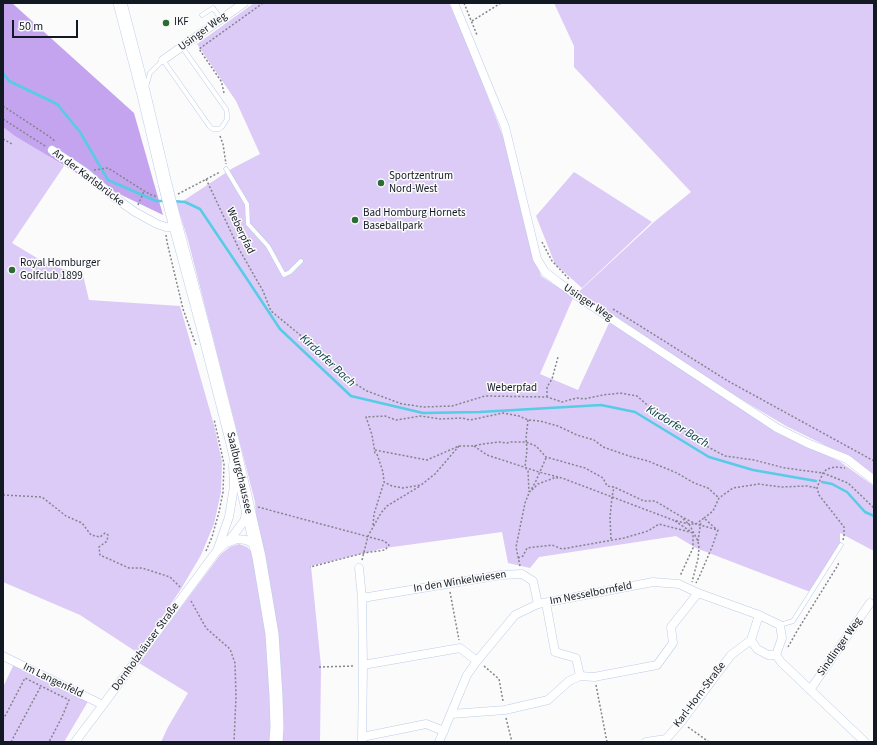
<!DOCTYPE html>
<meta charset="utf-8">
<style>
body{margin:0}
#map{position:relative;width:877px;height:745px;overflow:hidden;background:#fbfbfb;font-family:"Source Sans 3",sans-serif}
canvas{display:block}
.frame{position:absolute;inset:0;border:4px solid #121923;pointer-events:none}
.scale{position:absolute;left:12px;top:20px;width:66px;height:18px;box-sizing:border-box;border:2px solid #121923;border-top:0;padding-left:5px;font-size:12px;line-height:14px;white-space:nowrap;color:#121923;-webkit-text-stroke:3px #fbfbfb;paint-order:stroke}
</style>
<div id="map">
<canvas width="877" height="745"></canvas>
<div class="frame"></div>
<div class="scale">50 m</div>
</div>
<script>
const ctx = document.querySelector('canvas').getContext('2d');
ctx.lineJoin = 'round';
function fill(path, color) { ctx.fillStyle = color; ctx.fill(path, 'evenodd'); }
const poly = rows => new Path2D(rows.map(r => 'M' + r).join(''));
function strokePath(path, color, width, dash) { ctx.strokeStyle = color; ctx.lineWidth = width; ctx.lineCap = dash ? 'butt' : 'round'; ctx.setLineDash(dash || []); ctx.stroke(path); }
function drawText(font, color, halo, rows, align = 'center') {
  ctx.font = font + ' "Source Sans 3",sans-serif'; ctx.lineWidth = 3; ctx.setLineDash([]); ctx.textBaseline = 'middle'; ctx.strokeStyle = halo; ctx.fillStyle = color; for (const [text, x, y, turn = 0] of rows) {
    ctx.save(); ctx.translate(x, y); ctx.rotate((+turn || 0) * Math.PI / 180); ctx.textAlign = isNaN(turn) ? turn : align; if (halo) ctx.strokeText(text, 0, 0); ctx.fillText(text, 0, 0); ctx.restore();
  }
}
const green = poly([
 [254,3,449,3,473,58,507,147,534,256,541,276,573,297,654,222,691,192,574,67,574,46,554,3,874,3,874,475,855,460,786,426,620,327,778,433,839,461,874,486,874,551,840,533,840,549,813,593,696,548,676,536,539,557,530,568,508,563,502,532,385,548,311,566,321,666,320,742,281,742,283,723,280,662,273,600,256,517,255,502,188,240,176,202,183,201,233,168,260,154,236,101,197,44],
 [573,298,610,321,578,390,540,374],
 [3,127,64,166,12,243,47,264,83,275,89,300,180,306,214,425,222,462,221,492,214,524,201,555,181,589,138,653,80,615,3,582],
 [574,172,652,222,582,288,555,264,536,216],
 [239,544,247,547,253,553,262,606,269,665,271,725,269,742,161,742,168,727,188,693,139,663,221,554,230,547],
 [16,660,90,698,64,742,3,742,3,687]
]);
const forest = poly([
 [3,3,12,3,134,113,163,215,80,175,15,136,3,127]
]);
const stream = poly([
 [3,73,9,81,57,104,80,132,108,180,156,201,164,201],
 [173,201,185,202,200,209,245,276,280,329,351,396,423,413,480,412,601,405,635,412,709,457,753,470,816,481],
 [822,482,832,484,847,492,865,512,874,516]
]);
const path = poly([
 [464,3,477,35],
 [472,21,501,3],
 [224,93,222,84,221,81,199,49,263,3],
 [3,106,50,137,56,142],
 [3,119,45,146],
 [220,136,223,144,226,164],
 [3,139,12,144],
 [94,170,108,168,141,189,153,196,156,196],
 [206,179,239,249,263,291,271,311,333,362,349,380,367,391,402,404,424,407,452,406,485,396,547,397,562,402,577,398,584,399,603,395,620,393,637,396,653,410,678,424,695,440,725,456,754,460,785,468,823,473,848,483,874,508],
 [178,194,220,172],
 [138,205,144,191],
 [166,235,167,242,183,309,196,345],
 [542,242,552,261,569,279],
 [613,309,728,381,874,461],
 [547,397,547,387,552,379,558,357],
 [528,420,526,438,527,450,525,467,528,471,529,492],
 [459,446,435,474,421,485,403,488,392,486,384,482,383,472,377,454,375,453,372,435,366,417,385,416,396,420,421,416,440,419,462,418,470,420,503,413,519,416,528,420,540,421,558,426,577,435,594,440,603,447,629,456,648,461,677,473,694,483,708,488,719,498],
 [474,446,487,455,539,472,562,478,673,520,689,524,696,524,704,518,716,529],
 [375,450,427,460,459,446,474,446,482,444,500,442,507,443,511,442,526,442,536,446,546,457,585,468,603,478,607,486,614,487,644,501,655,501,682,517,696,524,718,530,712,547,700,575,696,583],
 [532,490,538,484,554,478,558,478],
 [3,495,42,497,66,516,82,523,91,535,100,537,105,533,108,535,107,541,99,547,100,555,129,568,142,568,170,577,180,587],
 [258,507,384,541,389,545,385,550,364,553,310,567],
 [704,518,713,511,719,498,733,488,759,484,781,487,807,486,817,488],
 [683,519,689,524,698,541,699,548,698,559,692,582],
 [675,521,693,533,693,548,680,576],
 [373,525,374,514,384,482],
 [611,539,610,517,612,497,614,487],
 [843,540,844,536,844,527,819,495,817,488,820,480,823,473,827,469,835,467,845,468],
 [698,541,701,521],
 [206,551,212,537,219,512,223,492,224,464,214,419],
 [518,558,523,556,527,548,552,545,562,549,624,538,648,531,659,524,693,533],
 [362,560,368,536,381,513,387,506,420,486],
 [520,566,516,547,525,503,529,493,535,483,546,458],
 [450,592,459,640],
 [191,601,206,628,230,649,235,663,236,697,234,742],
 [788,647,797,631,838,565,839,561],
 [484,666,499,679,503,701],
 [319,667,355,666],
 [596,685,607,742],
 [506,718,512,742],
 [3,720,25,678,69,700,62,717,49,742],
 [688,727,709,742],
 [11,742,41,686]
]);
const service = poly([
 [202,15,213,8,221,19],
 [146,87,150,73,163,60,210,127,213,129,219,129,222,127,227,119,227,114,226,109,182,47],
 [226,169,247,204,248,224,268,246,284,275,290,272,301,261],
 [780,625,793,621,841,545]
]);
const minor = poly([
 [454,3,505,127,537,259,545,272,558,282,583,300,777,428,807,443,847,459,874,480],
 [163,60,244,3],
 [52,150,85,172,114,197,135,212,157,224,166,227,177,227],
 [229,542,237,539,246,540,252,543,255,550],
 [217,551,229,517,234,487,233,465],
 [359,568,362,598,363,665,362,742],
 [362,598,501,575,522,574,533,581,538,604],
 [546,603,555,652,576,658,580,676],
 [759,615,751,640,757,649,768,655,776,655],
 [776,655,781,662,865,742],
 [3,656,103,705],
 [363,665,460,648,477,661],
 [810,690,870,603],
 [451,714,505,710,548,700,569,681,580,676,594,677,657,665,673,643,671,627,698,593],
 [362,737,426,724,444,731],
 [75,742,103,705,216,552,232,537,244,521,247,511],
 [439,742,467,675,477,661,515,615,538,604,653,582,679,584,698,593,759,615,780,625,782,638,776,655],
 [646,742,666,739,681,722,731,655,751,640]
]);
const primary = poly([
 [120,3,144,95,165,184],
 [171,208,203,327,233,444,259,557,272,634,276,696,277,727,276,742]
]);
const primaryBridge = poly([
 [165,184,171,208]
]);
const markers = [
 [166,23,4,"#2b6b34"],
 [381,183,4,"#2b6b34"],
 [355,220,4,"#2b6b34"],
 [12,270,4,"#2b6b34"]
];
const poiNames = [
 ["IKF",174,23],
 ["Sportzentrum",389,177],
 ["Nord-West",389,190],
 ["Bad Homburg Hornets",363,214],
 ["Baseballpark",363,227],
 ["Royal Homburger",20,264],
 ["Golfclub 1899",20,277]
];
const streetNames = [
 ["Usinger Weg",203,32,-36],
 ["An der Karlsbrücke",88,178,37],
 ["Weberpfad",240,231,64],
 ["Usinger Weg",588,303,34],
 ["Weberpfad",512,389],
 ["Saalburgchaussee",239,473,77],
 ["In den Winkelwiesen",460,582,-9],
 ["Im Nesselbornfeld",591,594,-11],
 ["Dornholzhäuser Straße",146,647,-54],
 ["Sindlinger Weg",840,647,-55],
 ["Im Langenfeld",53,681,26],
 ["Karl-Horn-Straße",700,695,-53]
];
const waterNames = [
 ["Kirdorfer Bach",327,361,43],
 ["Kirdorfer Bach",677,427,31]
];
fill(green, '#dccaf7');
fill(forest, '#c4a4ef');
strokePath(stream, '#56cce5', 2.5);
strokePath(service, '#bacde9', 5);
strokePath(minor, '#bacde9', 9);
strokePath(primary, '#bacde9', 14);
strokePath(path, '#82858b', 1.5, [2, 2]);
strokePath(service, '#fff', 4);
strokePath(minor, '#fff', 8);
strokePath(primary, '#fff', 13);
strokePath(primaryBridge, '#bacde9', 14, []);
strokePath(primaryBridge, '#fff', 13);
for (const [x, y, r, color] of markers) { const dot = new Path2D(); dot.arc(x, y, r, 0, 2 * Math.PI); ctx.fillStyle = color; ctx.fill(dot); strokePath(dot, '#fbfbfb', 1.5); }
drawText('11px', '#121923', '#fbfbfb', poiNames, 'left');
drawText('11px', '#121923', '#fbfbfb', streetNames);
drawText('italic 12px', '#003741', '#fbfbfb', waterNames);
</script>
